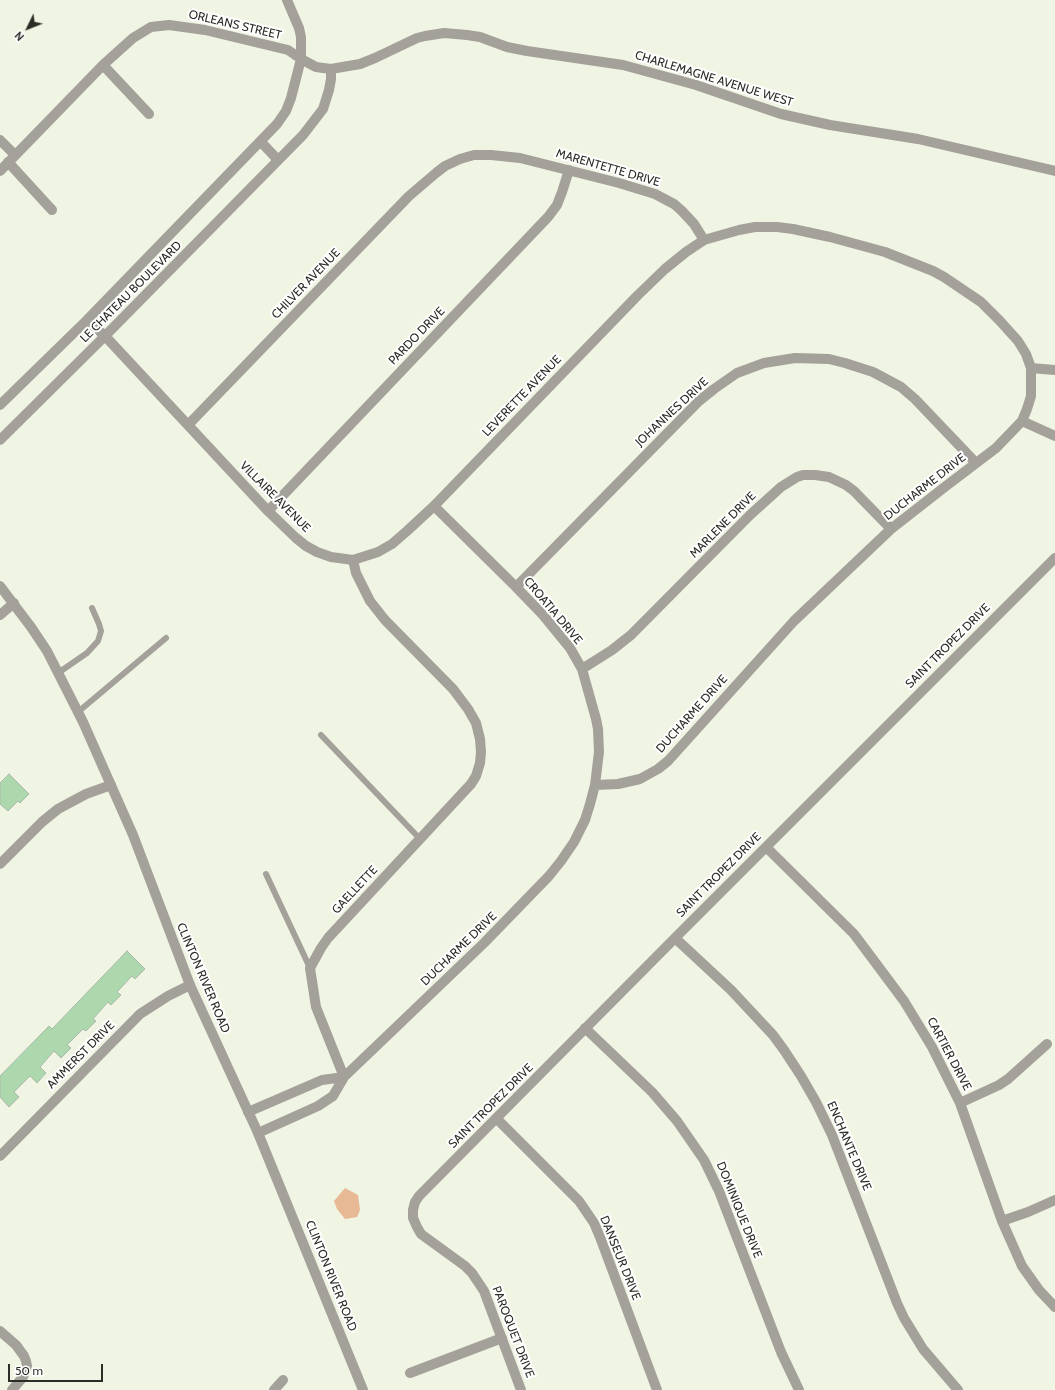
<!DOCTYPE html>
<style>
body{margin:0}
#map{position:relative;width:1055px;height:1390px;overflow:hidden;background:#f0f4e3;font-family:Cabin,sans-serif}
canvas{display:block}
.north{position:absolute;left:8px;top:8px;width:40px;height:40px;-webkit-text-stroke:3px #fff;paint-order:stroke;rotate:227deg;font-size:11px;font-weight:700;line-height:16px;text-align:center;color:#2c2d27}
.north::after{content:'';display:block;margin:auto;width:14px;height:18px;background:#2c2d27;clip-path:polygon(50% 0,100% 100%,50% 72%,0 100%)}
.scale{position:absolute;left:8px;top:1364px;width:95px;height:18px;box-sizing:border-box;border:2px solid #2c2d27;border-top:0;padding-left:5px;font-size:12px;line-height:14px;white-space:nowrap;color:#2c2d27;-webkit-text-stroke:3px #fff;paint-order:stroke}
</style>
<div id="map">
<canvas width="1055" height="1390"></canvas>
<div class="north">N</div>
<div class="scale">50 m</div>
</div>
<script>
const ctx = document.querySelector('canvas').getContext('2d');
ctx.lineJoin = 'round';
function fill(path, color) { ctx.fillStyle = color; ctx.fill(path, 'evenodd'); }
const poly = rows => new Path2D(rows.map(r => 'M' + r).join(''));
function strokePath(path, color, width, dash) { ctx.strokeStyle = color; ctx.lineWidth = width; ctx.lineCap = dash ? 'butt' : 'round'; ctx.setLineDash(dash || []); ctx.stroke(path); }
function drawText(font, color, halo, rows, align = 'center') {
  ctx.font = font + ' Cabin,sans-serif'; ctx.lineWidth = 4; ctx.setLineDash([]); ctx.textBaseline = 'middle'; ctx.strokeStyle = halo; ctx.fillStyle = color; for (const [text, x, y, turn = 0] of rows) {
    ctx.save(); ctx.translate(x, y); ctx.rotate((+turn || 0) * Math.PI / 180); ctx.textAlign = isNaN(turn) ? turn : align; if (halo) ctx.strokeText(text, 0, 0); ctx.fillText(text, 0, 0); ctx.restore();
  }
}
const green = poly([
 [345,1188,358,1195,360,1210,357,1217,345,1219,337,1209,334,1201]
]);
const building = poly([
 [9,774,29,794,20,803,18,801,8,811,0,804,0,783,9,774],
 [127,951,145,969,135,979,132,976,117,992,121,995,111,1005,108,1002,93,1019,96,1021,86,1031,83,1029,67,1045,71,1048,61,1058,54,1051,40,1067,46,1073,37,1083,30,1076,14,1092,19,1097,9,1107,0,1097,0,1076,49,1026,52,1029,127,951]
]);
const service = poly([
 [58,673,87,653,98,641,101,631,99,624,92,608],
 [78,712,166,638],
 [321,735,421,840],
 [266,874,310,968]
]);
const minor = poly([
 [103,65,149,114],
 [0,140,15,155],
 [261,142,278,160],
 [8,162,52,210],
 [0,171,103,65,133,38,151,27,169,25,205,30,288,50,301,59,316,67,331,69,360,64,375,58,417,38,425,36,444,33,467,35,480,37,507,47,527,51,623,65,696,85,781,114,830,125,918,139,1055,171],
 [87,320,105,336,268,511,296,538,306,546,317,552,331,557,353,560,356,573,370,601,385,620,453,689,468,709,476,723,480,739,481,752,480,763,476,776,471,784,328,938,321,948,310,968,316,1007,344,1077],
 [1031,368,1055,370],
 [0,405,87,320,277,124,286,111,291,98,301,59,301,37,299,28,287,0],
 [1022,421,1055,436],
 [188,425,409,196,436,173,445,166,460,159,474,155,491,155,520,158,619,183,655,194,674,204,682,211,694,224,704,240],
 [0,440,105,336,303,135,323,109,329,90,331,79,331,69],
 [268,511,548,217,557,205,562,192,569,170],
 [353,560,378,552,392,544,407,531,434,506,638,295,665,269,686,252,704,240,739,230,755,227,777,227,793,229,830,237,885,252,933,271,944,277,981,302,1000,321,1018,341,1026,354,1031,368,1031,396,1027,409,1022,421,996,448,946,486,891,529,794,621,668,761,658,769,640,779,618,784,595,785],
 [516,587,699,401,714,389,737,373,764,363,795,358,829,359,845,363,873,372,901,387,915,399,976,463],
 [0,615,14,603],
 [582,669,612,650,631,635,750,515,781,487,797,477,803,475,815,475,829,477,846,485,854,491,891,529],
 [766,847,854,934,904,1001,932,1047,960,1103,1002,1221,1022,1266,1039,1290,1055,1307],
 [0,864,42,822,58,809,86,794,111,785],
 [675,938,731,990,773,1035,784,1050,801,1076,816,1102,832,1135,897,1303,904,1318,923,1349,958,1390],
 [585,1028,652,1092,677,1121,704,1160,719,1191,781,1352,799,1390],
 [960,1103,999,1085,1008,1079,1047,1044],
 [248,1112,322,1080,344,1077],
 [497,1119,579,1201,594,1223,600,1237,657,1390],
 [258,1133,318,1106,333,1096,344,1077,484,943,549,876,561,861,574,842,585,820,590,804,595,785,599,752,598,729,596,719,582,669,570,648,543,615,516,587,434,506],
 [0,1156,140,1014,168,996,190,985],
 [1002,1221,1028,1212,1055,1200],
 [0,1331,16,1345,24,1356,26,1361,27,1366,23,1377,12,1390],
 [410,1373,502,1338],
 [274,1390,283,1380],
 [521,1390,484,1291,472,1273,465,1266,421,1234,417,1227,413,1218,413,1210,415,1202,419,1196,675,938,1055,558]
]);
const tertiary = poly([
 [0,586,31,627,47,651,83,722,133,835,190,985,258,1133,363,1390]
]);
const streetNames = [
 ["ORLEANS STREET",235,25,13],
 ["CHARLEMAGNE AVENUE WEST",714,79,17],
 ["MARENTETTE DRIVE",608,168,16],
 ["CHILVER AVENUE",306,284,-46],
 ["LE CHATEAU BOULEVARD",131,292,-45],
 ["PARDO DRIVE",417,336,-46],
 ["LEVERETTE AVENUE",522,396,-46],
 ["JOHANNES DRIVE",672,412,-43],
 ["DUCHARME DRIVE",925,487,-38],
 ["VILLAIRE AVENUE",275,497,45],
 ["MARLENE DRIVE",723,525,-45],
 ["CROATIA DRIVE",553,611,50],
 ["SAINT TROPEZ DRIVE",948,646,-45],
 ["DUCHARME DRIVE",692,714,-48],
 ["SAINT TROPEZ DRIVE",719,875,-45],
 ["GAELLETTE",355,890,-47],
 ["DUCHARME DRIVE",459,949,-44],
 ["CLINTON RIVER ROAD",203,978,67],
 ["CARTIER DRIVE",949,1054,62],
 ["AMMERST DRIVE",81,1055,-45],
 ["SAINT TROPEZ DRIVE",491,1106,-45],
 ["ENCHANTE DRIVE",849,1146,67],
 ["DOMINIQUE DRIVE",739,1210,68],
 ["DANSEUR DRIVE",620,1258,68],
 ["CLINTON RIVER ROAD",331,1276,68],
 ["PAROQUET DRIVE",513,1332,69]
];
fill(green, '#e7ba95');
fill(building, '#add8ae');
strokePath(building, '#abb8ab', 1);
strokePath(service, '#a3a19a', 6);
strokePath(minor, '#a3a19a', 10);
strokePath(tertiary, '#a3a19a', 10);
drawText('12px', '#2c2d27', '#fff', streetNames);
</script>
